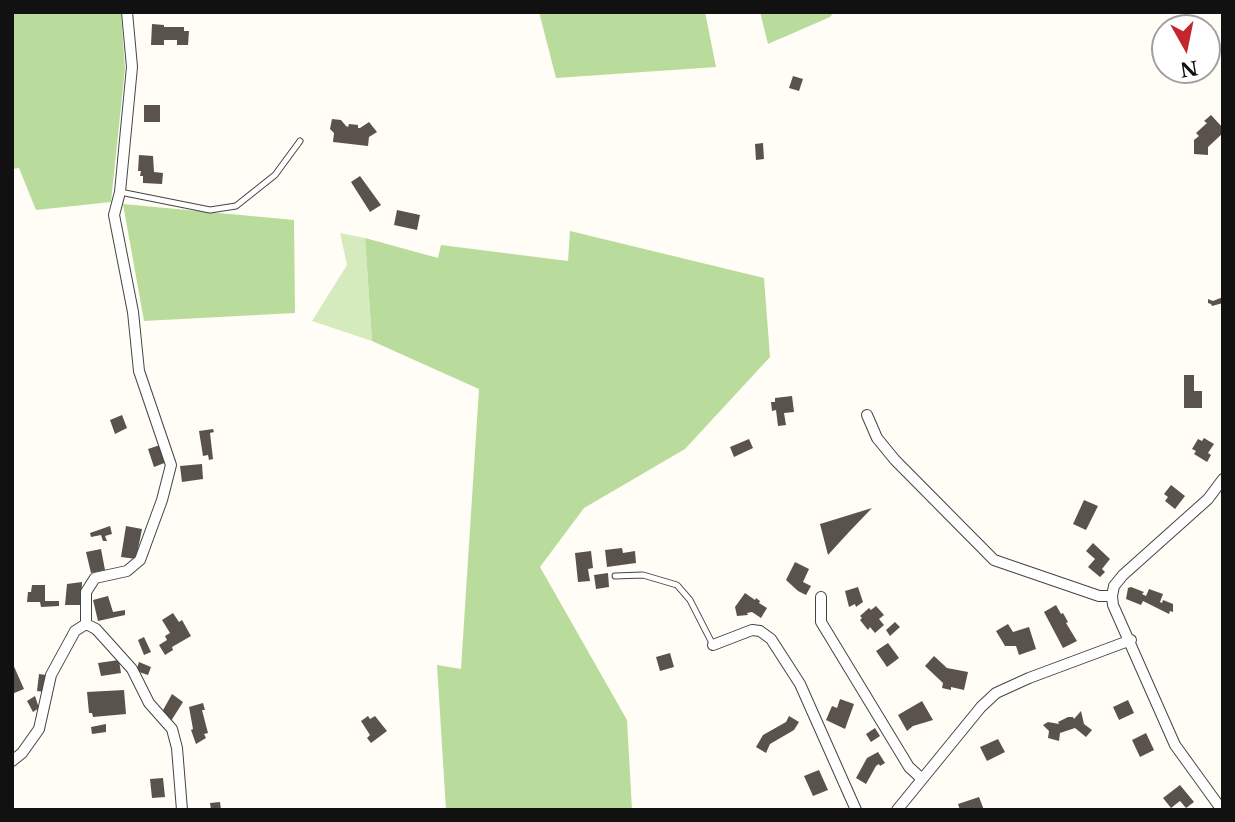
<!DOCTYPE html>
<style>
body{margin:0}
#map{position:relative;width:1235px;height:822px;overflow:hidden;background:#fffdf5;font-family:"Libre Baskerville",serif}
canvas{display:block}
.frame{position:absolute;inset:0;border:14px solid #111;pointer-events:none}
.north{position:absolute;left:1151px;top:14px;width:70px;height:70px;box-sizing:border-box;background:#fff;border:2px solid #a0a0a0;border-radius:50%;rotate:171deg;font-size:19px;font-weight:700;line-height:28px;text-align:center;color:#111}
.north::after{content:'';display:block;margin:auto;width:24px;height:32px;background:#c4262e;clip-path:polygon(50% 0,100% 100%,50% 72%,0 100%)}
</style>
<div id="map">
<canvas width="1235" height="822"></canvas>
<div class="frame"></div>
<div class="north">N</div>
</div>
<script>
const c = document.querySelector('canvas').getContext('2d');
c.lineJoin = 'round';
function fillPath(path, color) { c.fillStyle = color; c.fill(path, 'evenodd'); }
const poly = rows => new Path2D(rows.map(r => 'M' + r).join(''));
function trace(path, color, width, dash) { c.strokeStyle = color; c.lineWidth = width; c.lineCap = dash ? 'butt' : 'round'; c.setLineDash(dash || []); c.stroke(path); }
const green = poly([
 [340,233,365,238,372,341,312,321,347,265]
]);
const forest = poly([
 [12,12,121,12,125,68,111,202,36,210,19,168,12,169],
 [539,12,705,12,716,67,556,78],
 [760,12,834,12,830,17,768,44],
 [123,204,294,220,295,313,144,321],
 [570,231,764,278,770,357,685,449,584,508,540,567,627,720,632,810,446,810,437,665,461,669,479,389,372,341,365,238,438,258,441,245,568,261]
]);
const building = poly([
 [152,24,164,25,164,27,184,27,184,31,189,31,188,45,177,45,177,40,164,40,164,45,151,45],
 [793,76,803,79,799,91,789,88],
 [144,105,160,105,160,122,144,122],
 [1211,115,1223,128,1223,133,1208,147,1208,155,1194,154,1194,140,1199,136,1196,133,1207,123,1204,121],
 [332,119,341,120,346,126,348,127,349,124,358,125,358,128,360,128,369,122,377,132,369,137,368,146,333,142,334,133,330,129],
 [763,143,764,159,756,160,755,144],
 [139,155,153,156,154,172,163,173,162,184,143,183,143,176,140,176,141,171,138,171],
 [360,176,381,205,370,212,351,182],
 [397,210,420,215,417,230,394,225],
 [1223,297,1223,303,1212,306,1211,304,1208,303,1208,299,1213,301],
 [1184,375,1194,375,1194,391,1202,391,1202,408,1184,408],
 [792,396,794,412,784,413,786,425,778,426,776,410,772,411,771,402,775,402,775,398],
 [122,415,127,428,115,434,110,420],
 [213,429,214,432,210,433,213,459,209,460,208,455,203,456,199,431],
 [1204,438,1214,444,1208,453,1211,455,1207,462,1194,454,1196,451,1192,449,1198,439,1202,441],
 [749,439,753,448,734,457,730,447],
 [160,445,167,462,154,467,148,449],
 [202,464,203,479,182,482,180,466],
 [1171,485,1185,496,1175,509,1165,501,1168,497,1164,494],
 [1084,500,1098,506,1086,530,1073,524],
 [872,508,849,532,828,555,820,524],
 [110,526,112,534,105,536,107,541,103,541,101,535,91,537,90,533],
 [126,526,142,529,136,559,121,557],
 [1093,543,1110,559,1102,569,1105,572,1100,577,1088,567,1095,559,1086,551],
 [622,548,623,553,635,551,636,563,607,567,605,550],
 [101,549,105,570,91,573,86,552],
 [591,551,593,568,588,569,590,581,578,582,575,553],
 [795,562,809,569,803,582,811,586,806,595,798,591,786,580],
 [608,573,609,587,596,589,594,575],
 [82,582,81,605,65,605,67,584],
 [32,585,45,585,45,601,59,601,59,606,41,607,40,602,27,602,28,592,31,592],
 [858,587,863,602,856,607,855,604,849,607,845,591],
 [1131,587,1144,592,1142,594,1146,596,1149,589,1163,594,1160,602,1162,603,1163,600,1173,604,1173,612,1170,611,1169,614,1143,601,1141,605,1126,599,1128,588],
 [745,593,755,600,756,598,760,601,759,603,767,608,761,618,752,612,747,613,748,615,737,616,735,607],
 [108,596,113,612,125,610,125,615,98,621,93,600],
 [1056,605,1061,614,1063,613,1068,622,1066,623,1077,641,1063,648,1044,612],
 [876,606,884,615,879,619,884,625,875,633,870,627,868,630,860,620,862,618,860,616,869,608,871,610],
 [173,613,179,622,182,620,191,636,172,647,173,650,165,655,159,645,167,640,165,636,170,633,162,620],
 [895,622,900,627,890,636,886,630],
 [1008,624,1013,632,1029,627,1036,649,1019,655,1016,646,1005,646,996,631],
 [144,637,151,652,144,655,138,640],
 [888,643,899,658,887,667,876,651],
 [670,653,674,667,660,671,656,657],
 [934,656,947,668,968,672,964,690,951,687,951,690,942,688,943,683,925,666],
 [119,660,121,673,101,676,98,663],
 [12,662,24,689,12,694],
 [139,662,151,667,148,675,136,671],
 [39,674,46,675,44,692,37,691],
 [124,690,126,714,93,717,92,713,89,713,87,692],
 [172,694,183,702,171,721,162,712],
 [35,696,39,708,33,712,27,701],
 [840,699,854,704,845,729,826,720,832,706,837,708],
 [1128,700,1134,713,1119,720,1113,707],
 [922,701,933,720,913,726,907,731,898,715],
 [203,703,205,710,202,710,208,733,204,734,206,738,196,744,191,730,193,729,189,707],
 [1081,711,1084,724,1092,730,1086,737,1075,728,1060,733,1059,741,1048,738,1049,731,1043,725,1048,722,1059,724,1058,722,1068,717,1073,717,1074,719],
 [368,716,370,719,375,716,387,731,371,743,367,738,370,735,361,721],
 [789,716,799,722,794,730,770,744,766,753,756,747,763,735,786,722],
 [106,724,106,732,92,734,91,727],
 [875,728,880,736,871,742,866,734],
 [1146,733,1154,750,1140,757,1132,740],
 [998,739,1005,752,987,761,980,747],
 [878,752,885,763,880,766,879,764,876,766,866,784,856,778,867,758],
 [819,770,828,790,813,796,804,776],
 [163,778,165,797,152,798,150,779],
 [1180,785,1194,802,1186,808,1180,801,1171,808,1163,798],
 [979,797,984,810,960,810,958,804],
 [220,802,221,810,211,810,210,803]
]);
const service = poly([
 [120,192,210,210,236,206,275,175,300,141],
 [615,576,643,575,677,585,690,600,713,645]
]);
const minor = poly([
 [867,415,877,438,895,460,994,560,1099,596,1112,596],
 [821,597,821,622,909,767,922,779],
 [86,624,86,592,95,578,127,571,140,560,162,500,171,465,139,371,133,312,114,215,120,192,132,67,127,12],
 [713,645,752,630,760,631,771,639,800,684,856,810],
 [12,761,22,753,39,729,51,675,75,631,86,624,96,629,132,669,149,703,172,729,177,748,182,810],
 [897,810,981,707,996,693,1029,678,1131,640],
 [1222,810,1175,745,1113,605,1112,596,1114,586,1123,575,1208,499,1223,479]
]);
fillPath(green, '#d5ebbd');
fillPath(forest, '#b9dc9c');
fillPath(building, '#5a524d');
trace(service, '#444', 7);
trace(minor, '#444', 12);
trace(service, '#fff', 5);
trace(minor, '#fff', 10);
</script>
